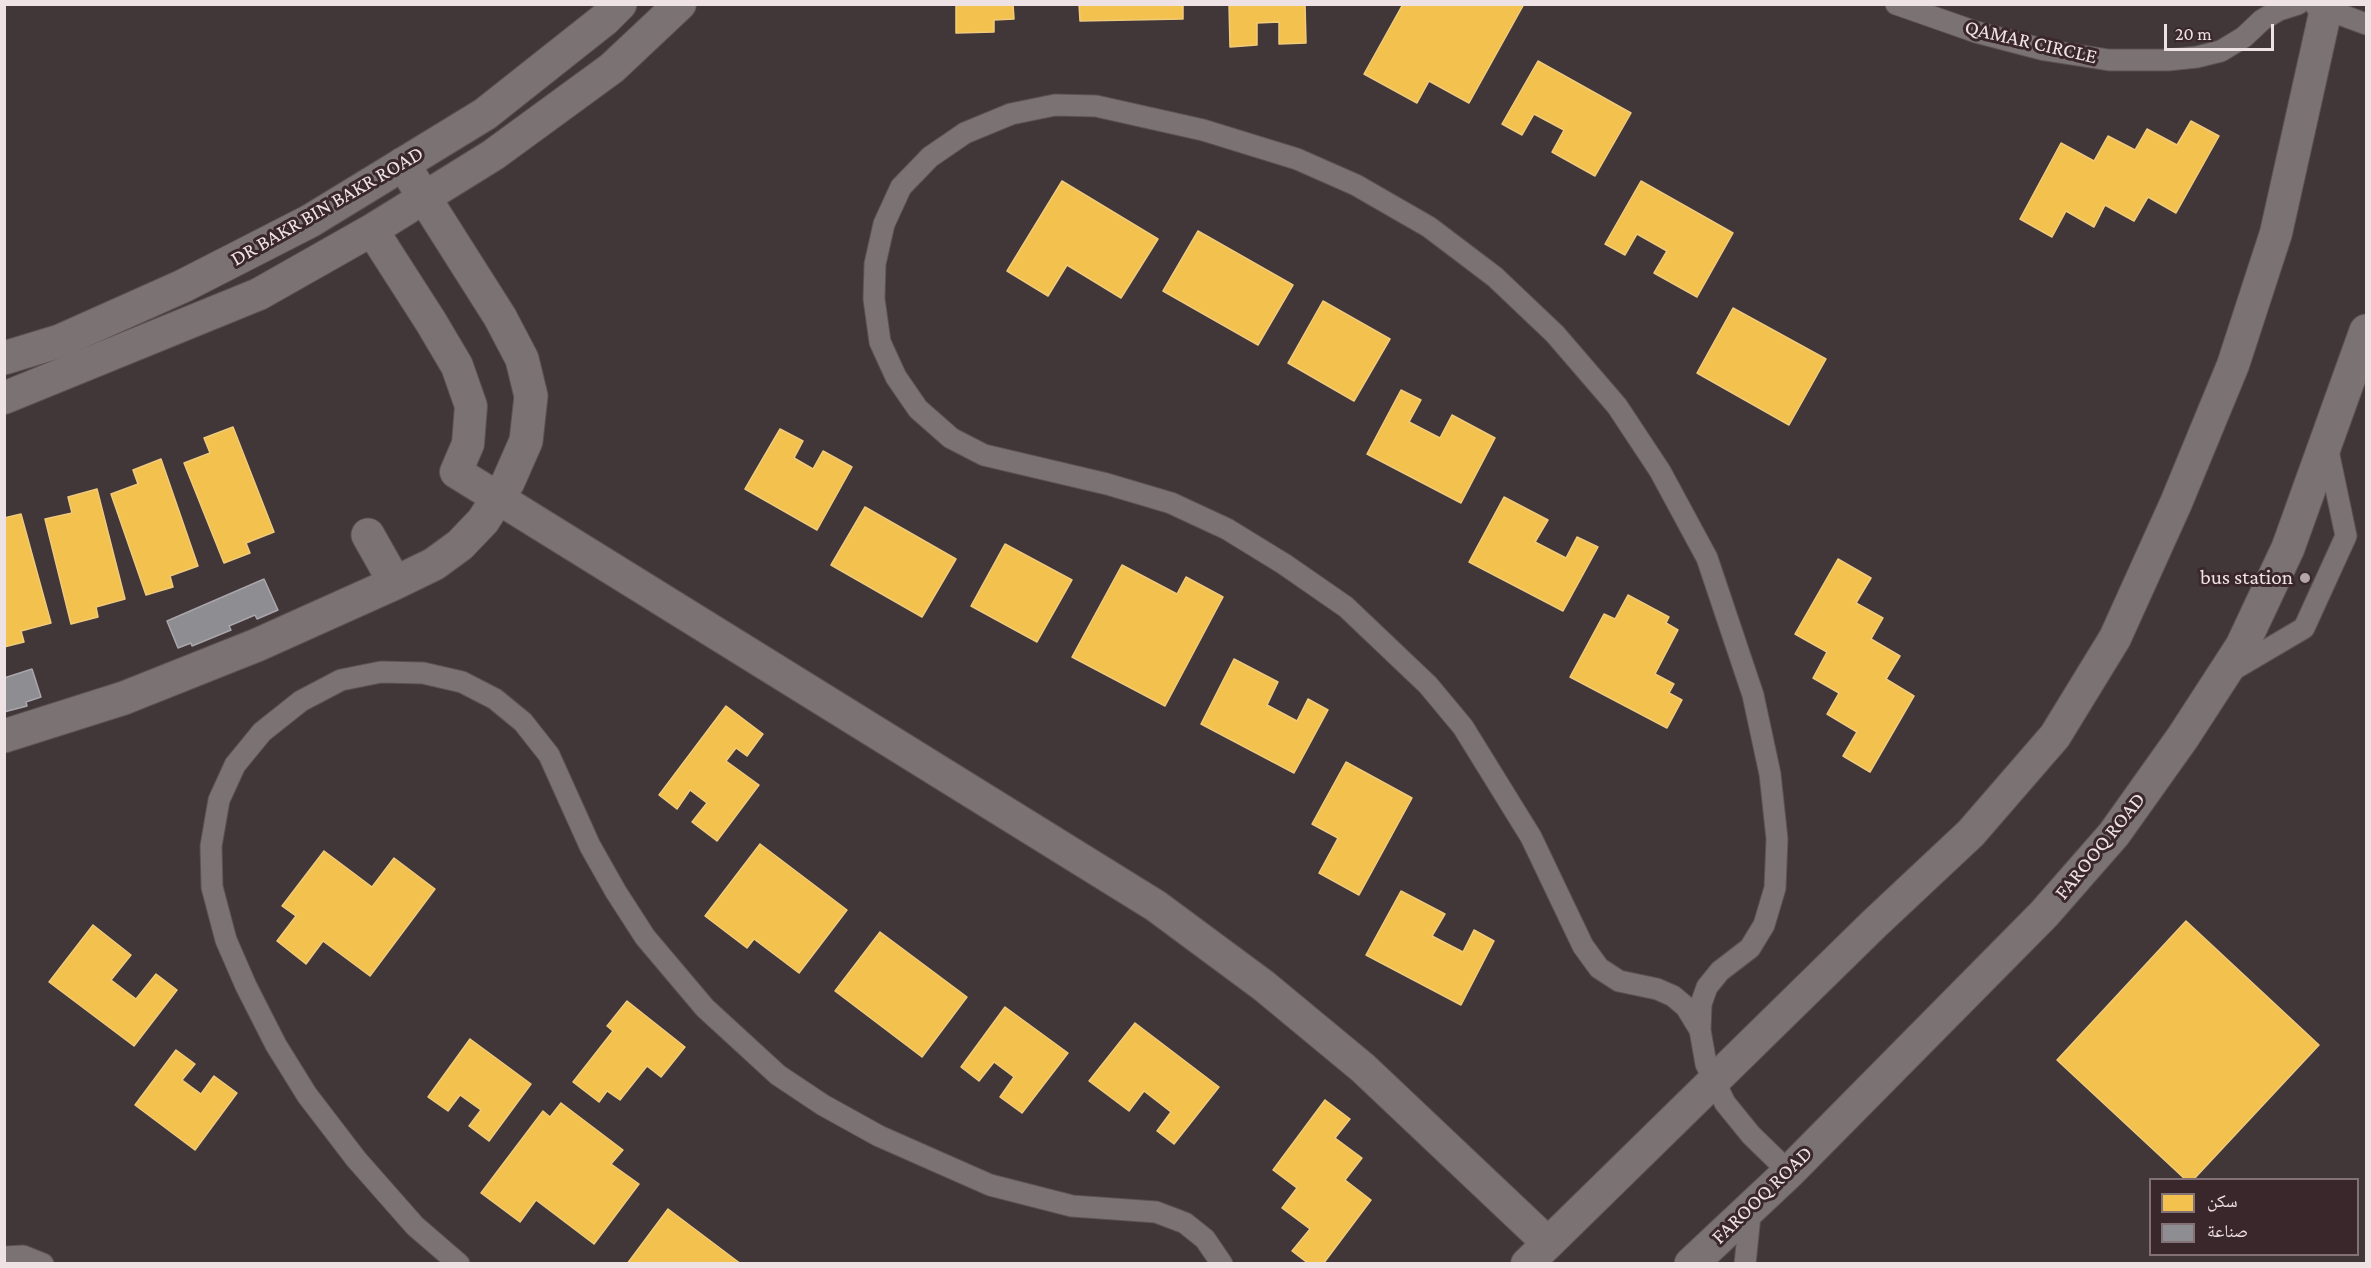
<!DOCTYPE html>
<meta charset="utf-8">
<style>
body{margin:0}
#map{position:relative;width:2371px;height:1268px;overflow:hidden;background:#413638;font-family:"Crimson Pro","Noto Naskh Arabic",serif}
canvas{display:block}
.frame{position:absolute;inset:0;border:6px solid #efe2e5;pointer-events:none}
.legend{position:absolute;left:2149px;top:1178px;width:210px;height:78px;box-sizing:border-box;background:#3a272c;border:2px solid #827276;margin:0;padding:8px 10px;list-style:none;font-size:18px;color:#efe2e5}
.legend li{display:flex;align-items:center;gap:12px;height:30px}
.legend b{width:30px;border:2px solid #827276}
.scale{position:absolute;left:2164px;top:24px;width:110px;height:27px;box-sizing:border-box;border:3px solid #efe2e5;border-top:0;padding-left:8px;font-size:18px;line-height:21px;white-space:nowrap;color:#efe2e5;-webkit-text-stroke:4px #3a272c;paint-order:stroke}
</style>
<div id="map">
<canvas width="2371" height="1268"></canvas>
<div class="frame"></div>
<ul class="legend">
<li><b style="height:16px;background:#f2c14e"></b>سكن</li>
<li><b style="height:16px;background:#8d8d92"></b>صناعة</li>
</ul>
<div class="scale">20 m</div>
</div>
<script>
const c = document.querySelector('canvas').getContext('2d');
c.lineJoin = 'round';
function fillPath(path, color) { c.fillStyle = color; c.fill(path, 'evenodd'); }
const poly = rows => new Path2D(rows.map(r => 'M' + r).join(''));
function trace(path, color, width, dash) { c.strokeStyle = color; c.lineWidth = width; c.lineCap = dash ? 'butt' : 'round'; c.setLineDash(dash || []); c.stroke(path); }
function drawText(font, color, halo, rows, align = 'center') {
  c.font = font + ' "Crimson Pro",serif'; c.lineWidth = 6; c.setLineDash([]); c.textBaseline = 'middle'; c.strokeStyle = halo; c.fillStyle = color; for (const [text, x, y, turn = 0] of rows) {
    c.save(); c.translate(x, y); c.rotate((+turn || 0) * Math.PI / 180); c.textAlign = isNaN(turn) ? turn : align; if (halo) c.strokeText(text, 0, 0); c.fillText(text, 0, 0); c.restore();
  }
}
const homes = poly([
 [956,4,1013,4,1014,19,994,20,994,32,956,33,956,4],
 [1079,4,1183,4,1183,19,1080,21,1079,4],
 [1229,4,1305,4,1306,43,1279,44,1279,22,1257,23,1257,45,1230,47,1229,4],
 [1403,4,1469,5,1524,4,1469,103,1429,81,1417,103,1364,74,1403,4],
 [1538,61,1631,113,1595,176,1552,152,1564,130,1534,114,1522,135,1502,124,1538,61],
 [2191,121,2219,136,2176,213,2148,197,2134,221,2105,205,2094,227,2066,211,2052,237,2020,219,2061,143,2094,161,2108,136,2135,150,2147,129,2177,145,2191,121],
 [1062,181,1158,239,1121,298,1067,265,1048,296,1007,271,1062,181],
 [1641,181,1733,233,1697,297,1654,273,1667,251,1637,234,1625,255,1605,244,1641,181],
 [1198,231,1293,285,1258,345,1163,291,1198,231],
 [1323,301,1390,339,1354,401,1288,363,1323,301],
 [1733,308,1826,359,1789,425,1697,373,1733,308],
 [1401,390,1421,400,1409,422,1440,438,1452,415,1495,438,1461,503,1367,454,1401,390],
 [233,427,274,532,246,543,250,553,224,563,184,463,210,453,204,438,233,427],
 [780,429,803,441,794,458,813,469,823,451,852,467,817,530,745,489,780,429],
 [161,459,198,566,170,576,173,587,146,595,111,494,138,484,133,470,161,459],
 [97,489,125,599,96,607,98,617,71,624,45,519,72,513,68,497,97,489],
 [1504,497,1548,520,1535,542,1566,558,1577,537,1598,547,1563,611,1469,562,1504,497],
 [865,507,956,559,922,617,831,565,865,507],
 [21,514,51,623,21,631,24,642,4,647,4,518,21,514],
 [1005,544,1072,580,1037,642,971,606,1005,544],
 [1838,559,1871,578,1856,603,1883,618,1871,639,1900,656,1886,679,1914,696,1870,772,1843,756,1857,732,1827,714,1839,693,1813,678,1827,652,1795,634,1838,559],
 [1122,565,1177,594,1186,577,1223,597,1165,706,1072,657,1122,565],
 [1628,595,1669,617,1666,623,1678,630,1655,674,1674,684,1669,693,1682,700,1667,728,1570,677,1604,614,1615,619,1628,595],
 [1234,659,1278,682,1267,705,1297,721,1308,699,1328,710,1294,773,1201,724,1234,659],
 [726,706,763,734,747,756,736,748,726,761,759,785,717,841,692,822,707,803,690,790,677,809,659,795,726,706],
 [1346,762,1412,798,1359,895,1319,873,1338,838,1312,824,1346,762],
 [760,844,847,910,799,973,754,939,747,948,705,916,760,844],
 [324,851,372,887,394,858,435,889,370,976,323,941,306,964,277,941,296,916,282,906,324,851],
 [1401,891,1445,914,1432,936,1463,952,1474,930,1494,941,1461,1005,1366,955,1401,891],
 [2186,921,2319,1045,2193,1180,2186,1180,2057,1060,2186,921],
 [93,925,131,955,111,980,136,999,156,974,177,990,134,1046,49,982,93,925],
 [880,932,967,997,922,1057,835,991,880,932],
 [627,1001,685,1047,661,1077,647,1066,620,1100,607,1091,599,1102,573,1082,613,1031,607,1026,627,1001],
 [1005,1007,1068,1053,1022,1113,1000,1097,1014,1077,994,1062,979,1081,961,1067,1005,1007],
 [1135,1023,1219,1087,1174,1144,1157,1131,1171,1112,1144,1091,1129,1111,1089,1081,1135,1023],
 [470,1039,531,1084,489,1141,469,1126,481,1110,460,1095,448,1111,428,1097,470,1039],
 [176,1050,195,1064,182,1080,201,1094,214,1076,237,1093,195,1150,135,1105,176,1050],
 [1325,1100,1350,1119,1335,1138,1362,1158,1345,1180,1371,1200,1323,1264,1309,1264,1292,1251,1310,1229,1282,1208,1297,1188,1273,1170,1325,1100],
 [561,1103,623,1150,611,1164,639,1184,594,1244,536,1200,520,1222,481,1193,543,1111,550,1117,561,1103],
 [668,1209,741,1264,627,1264,668,1209]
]);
const industry = poly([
 [264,579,278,610,257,619,255,615,229,626,231,630,192,646,191,643,178,648,167,621,264,579],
 [32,669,41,697,26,702,27,706,4,712,4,678,32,669]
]);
const service = poly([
 [1896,4,1976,32,2045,50,2109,60,2168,60,2197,57,2221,51,2244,37,2262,20,2279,10,2298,4],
 [2315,5,2366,24],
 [2231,671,2304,628,2346,536,2327,446],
 [1700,1030,1701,1004,1707,987,1720,971,1750,948,1764,925,1775,888,1777,839,1770,774,1753,695,1707,558,1660,471,1617,406,1555,334,1495,277,1429,227,1356,185,1297,159,1203,130,1096,106,1055,105,1011,114,965,133,930,157,901,187,884,224,875,264,874,299,880,342,896,377,918,409,951,438,984,455,1107,484,1171,503,1227,529,1284,564,1346,607,1428,685,1463,727,1531,837,1583,946,1599,968,1619,981,1657,989,1673,996,1686,1007,1700,1030,1706,1064,1725,1103,1751,1135,1789,1172],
 [4,1257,23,1256,43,1264],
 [459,1264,415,1226,356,1159,307,1095,276,1045,246,986,226,940,212,887,211,846,219,800,235,765,262,732,301,701,341,680,381,672,423,673,462,682,495,699,523,722,549,755,590,846,616,892,645,937,705,1008,778,1075,823,1105,879,1136,990,1185,1072,1206,1156,1212,1185,1223,1205,1239,1222,1264],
 [1745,1264,1751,1206]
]);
const pedestrian = poly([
 [372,230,431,322,457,366,471,406,468,444,456,472,1156,906,1264,986,1363,1068,1548,1243],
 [4,398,259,294,372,230,493,155,612,68,680,4],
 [1527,1264,1874,924,1971,833,2055,736,2115,638,2176,503,2233,365,2276,233,2326,9]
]);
const minor = poly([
 [395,583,434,564,460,545,483,521,508,482,526,441,531,396,522,359,500,317,403,164],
 [4,736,124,698,257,645,395,583,368,535]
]);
const tertiary = poly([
 [4,358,60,341,183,286,310,221,485,114,605,19,620,4],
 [1691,1264,1789,1172,2044,914,2114,834,2183,737,2242,646,2288,548,2366,331]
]);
const markers = [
 [2305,578,6,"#b2a6a8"]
];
const streetNames = [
 ["QAMAR CIRCLE",2031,42,13],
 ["DR BAKR BIN BAKR ROAD",327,206,-30],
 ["FAROOQ ROAD",2100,846,-51],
 ["FAROOQ ROAD",1762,1195,-44]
];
const poiNames = [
 ["bus station",2293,578]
];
fillPath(homes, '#f2c14e');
trace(homes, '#f1cb7b', 1.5);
fillPath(industry, '#8d8d92');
trace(industry, '#aaa6ab', 1.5);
trace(service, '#5c5254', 23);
trace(pedestrian, '#5c5254', 34);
trace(minor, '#5c5254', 35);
trace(tertiary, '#5c5254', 35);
trace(service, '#7b7274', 21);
trace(pedestrian, '#7b7274', 32);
trace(minor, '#7b7274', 33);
trace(tertiary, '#7b7274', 33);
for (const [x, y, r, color] of markers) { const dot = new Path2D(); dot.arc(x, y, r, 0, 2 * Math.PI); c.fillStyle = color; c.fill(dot); trace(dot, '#3a272c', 2); }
drawText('21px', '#efe2e5', '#3a272c', streetNames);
drawText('21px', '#efe2e5', '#3a272c', poiNames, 'right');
</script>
